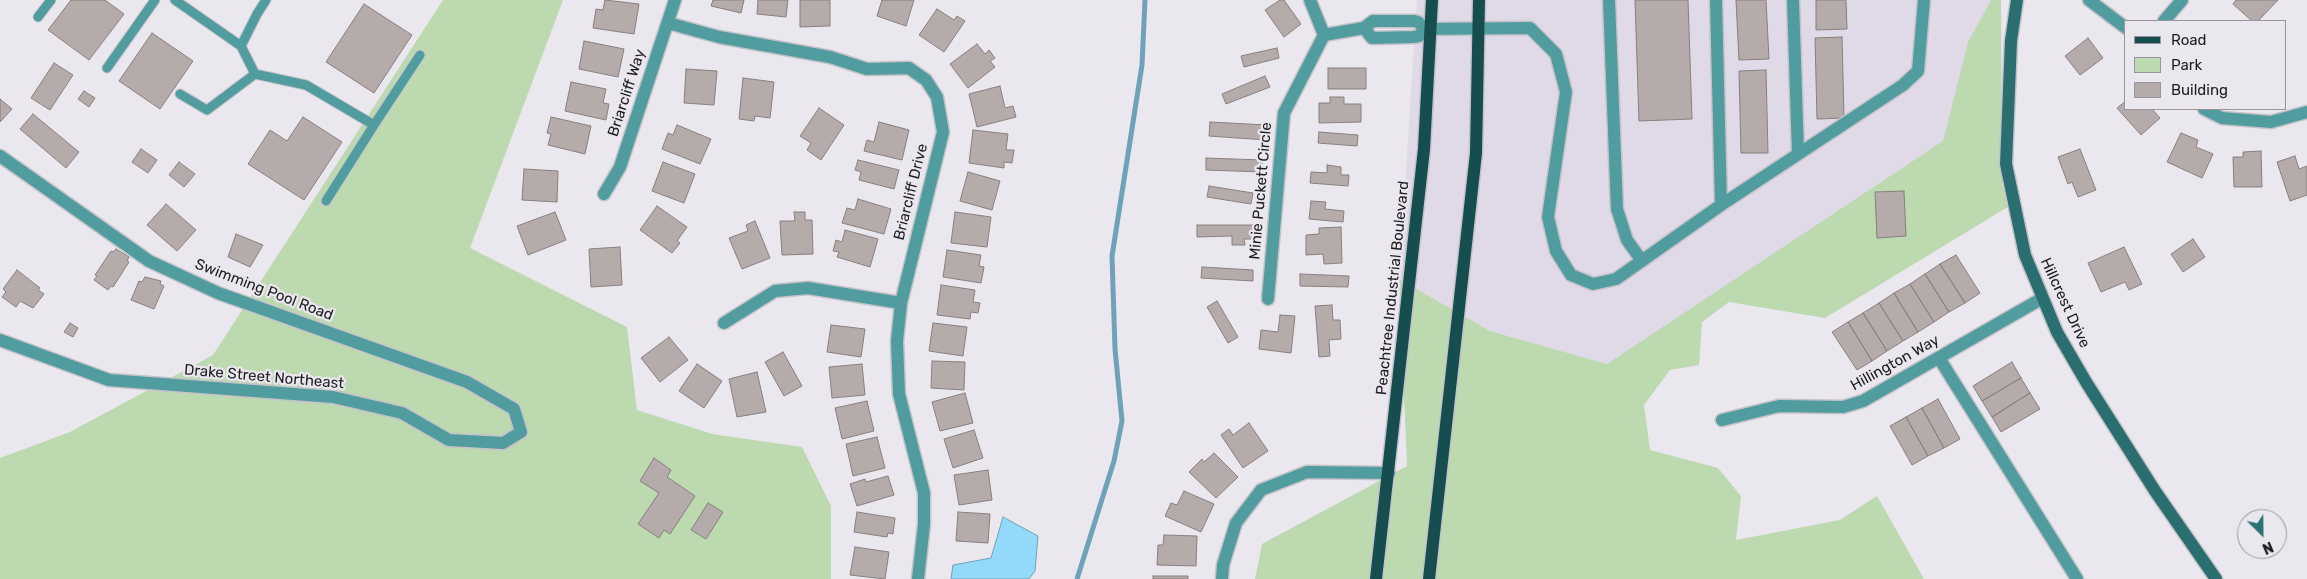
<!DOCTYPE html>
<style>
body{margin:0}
#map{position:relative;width:2307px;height:579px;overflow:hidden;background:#eae7ef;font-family:Rubik,sans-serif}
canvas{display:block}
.legend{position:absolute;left:2124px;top:20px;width:162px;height:90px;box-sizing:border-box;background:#eae7ef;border:1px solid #98969c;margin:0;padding:6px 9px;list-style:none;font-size:15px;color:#1e1d1f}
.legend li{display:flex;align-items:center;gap:10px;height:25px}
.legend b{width:25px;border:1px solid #98969c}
.north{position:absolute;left:2237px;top:509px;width:50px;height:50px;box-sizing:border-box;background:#eae7ef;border:1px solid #98969c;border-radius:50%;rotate:157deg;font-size:14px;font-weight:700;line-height:20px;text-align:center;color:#1e1d1f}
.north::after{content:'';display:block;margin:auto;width:18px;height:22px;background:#297374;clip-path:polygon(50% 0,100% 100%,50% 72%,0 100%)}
</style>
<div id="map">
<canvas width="2307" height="579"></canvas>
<ul class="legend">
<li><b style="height:6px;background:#164d4f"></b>Road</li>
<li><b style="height:14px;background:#bcd9af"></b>Park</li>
<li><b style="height:14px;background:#b5abaa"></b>Building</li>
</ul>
<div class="north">N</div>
</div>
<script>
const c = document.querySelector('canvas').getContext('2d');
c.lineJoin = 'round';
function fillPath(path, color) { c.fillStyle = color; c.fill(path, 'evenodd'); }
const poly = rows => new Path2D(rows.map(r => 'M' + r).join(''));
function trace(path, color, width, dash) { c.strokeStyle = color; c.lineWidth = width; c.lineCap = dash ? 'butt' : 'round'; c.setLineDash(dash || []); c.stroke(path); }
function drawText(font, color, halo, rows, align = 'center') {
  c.font = font + ' Rubik,sans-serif'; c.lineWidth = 4.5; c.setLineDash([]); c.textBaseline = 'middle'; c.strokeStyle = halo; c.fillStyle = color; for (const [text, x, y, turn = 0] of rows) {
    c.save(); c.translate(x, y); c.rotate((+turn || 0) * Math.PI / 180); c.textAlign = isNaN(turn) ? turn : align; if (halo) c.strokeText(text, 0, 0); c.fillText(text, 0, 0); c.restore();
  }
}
const built = poly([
 [1417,0,1991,0,1968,42,1944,141,1607,364,1490,331,1399,279]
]);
const green = poly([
 [443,0,563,0,470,248,627,327,637,410,712,434,802,447,831,506,831,579,0,579,0,458,70,432,213,355],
 [1991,0,2001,0,2002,184,2011,205,1825,318,1729,302,1702,322,1699,365,1670,370,1644,405,1650,450,1718,468,1741,496,1736,540,1840,520,1877,496,1924,579,1255,579,1262,544,1407,466,1399,279,1490,331,1607,364,1943,141,1968,42]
]);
const water = poly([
 [1003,517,1038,536,1035,571,1029,579,951,579,953,565,991,558,1003,517]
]);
const stream = poly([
 [1077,579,1114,461,1122,421,1115,349,1112,256,1142,65,1145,0]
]);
const building = poly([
 [71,0,105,0,124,14,89,60,48,30,71,0],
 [605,0,639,4,634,34,593,28,596,9,603,10,605,0],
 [713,0,744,0,741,13,711,6,713,0],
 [758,0,788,0,786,17,757,14,758,0],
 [800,0,830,0,830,26,800,27,800,0],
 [882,0,914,0,906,26,877,16,882,0],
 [1280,0,1284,0,1301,24,1284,37,1265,10,1280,0],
 [1635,0,1688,0,1692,119,1639,121,1635,0],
 [1736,0,1766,0,1769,59,1739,60,1736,0],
 [1816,0,1846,0,1847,29,1816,30,1816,0],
 [2236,0,2278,0,2258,21,2252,21,2233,4,2236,0],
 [364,4,412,35,374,93,326,62,364,4],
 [937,9,954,20,957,16,965,21,944,52,919,35,937,9],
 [152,33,193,61,160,109,119,81,152,33],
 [1842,37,1844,118,1817,119,1815,38,1842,37],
 [2088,38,2103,58,2080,75,2065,56,2088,38],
 [584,41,624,49,618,77,579,69,584,41],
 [977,44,985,54,989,50,995,58,990,61,995,67,968,88,950,64,977,44],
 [1277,48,1279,58,1244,67,1241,56,1277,48],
 [54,63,73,75,50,110,31,98,54,63],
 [1328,68,1366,68,1366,89,1328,89,1328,68],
 [686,69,717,71,714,105,684,103,686,69],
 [1766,70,1768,153,1741,153,1739,71,1766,70],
 [1265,76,1270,87,1226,104,1222,94,1265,76],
 [743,78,774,82,770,118,755,116,754,121,739,119,743,78],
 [571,82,606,89,603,103,609,104,606,120,565,111,571,82],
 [1000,86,1005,108,1013,106,1016,117,977,127,969,94,1000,86],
 [84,91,95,98,89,107,78,99,84,91],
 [1330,97,1344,97,1344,104,1361,104,1361,122,1319,123,1319,103,1330,103,1330,97],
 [0,99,12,109,0,122,0,99],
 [2126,101,2126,109,2152,109,2160,118,2141,135,2117,108,2126,101],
 [819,108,844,125,821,160,807,150,811,143,800,136,819,108],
 [33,114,79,152,66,168,20,129,33,114],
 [303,117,342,142,304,200,248,164,270,130,287,141,303,117],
 [551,117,591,126,585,154,548,145,551,134,547,133,551,117],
 [879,122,909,130,902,160,864,151,867,140,874,142,879,122],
 [1210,122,1267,125,1266,140,1209,136,1210,122],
 [677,125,711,139,700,164,662,149,668,133,673,135,677,125],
 [973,130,1008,134,1006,150,1014,150,1012,163,1004,162,1004,168,969,163,973,130],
 [1319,132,1358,135,1357,146,1318,143,1319,132],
 [2181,133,2198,140,2196,147,2213,154,2202,178,2167,162,2181,133],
 [141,149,157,160,148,173,132,162,141,149],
 [2080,149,2096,190,2078,197,2072,182,2068,184,2058,157,2080,149],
 [2261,151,2262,187,2234,187,2233,157,2243,157,2243,152,2261,151],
 [2295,156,2299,169,2307,166,2307,195,2290,201,2277,162,2295,156],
 [1206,158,1262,160,1262,172,1206,170,1206,158],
 [858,160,899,170,894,189,859,180,861,172,855,170,858,160],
 [179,162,195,174,184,187,169,175,179,162],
 [663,162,695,174,684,203,652,191,663,162],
 [1327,165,1341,167,1341,175,1349,175,1348,186,1310,183,1311,172,1327,173,1327,165],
 [524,169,558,171,557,202,522,200,524,169],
 [968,172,1000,181,992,210,960,201,968,172],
 [1209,186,1253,193,1251,204,1207,197,1209,186],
 [1904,191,1906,236,1877,238,1875,192,1904,191],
 [858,199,891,209,884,234,842,223,847,208,855,210,858,199],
 [1311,201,1326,202,1325,209,1344,211,1343,222,1309,219,1311,201],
 [166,204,196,230,177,251,147,225,166,204],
 [657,206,687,227,677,241,680,243,672,253,640,230,657,206],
 [555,212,566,240,528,255,517,226,555,212],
 [794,212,805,212,805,220,812,220,813,254,782,255,780,221,795,221,794,212],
 [955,212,991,217,987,247,951,243,955,212],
 [755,221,770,258,742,269,729,238,748,231,746,225,755,221],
 [1197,225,1256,225,1256,239,1244,239,1245,245,1232,245,1232,236,1197,237,1197,225],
 [1341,227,1342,263,1324,264,1323,254,1306,255,1306,235,1319,234,1319,228,1341,227],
 [845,230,878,239,870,267,837,257,839,252,833,251,836,240,842,242,845,230],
 [236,234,263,245,250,267,228,257,236,234],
 [2193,239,2205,257,2183,272,2171,254,2193,239],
 [620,247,622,285,591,287,589,249,620,247],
 [2124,247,2142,284,2129,290,2125,282,2101,292,2088,263,2124,247],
 [116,249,129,257,127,261,129,262,113,287,111,286,108,290,94,280,97,276,95,275,111,251,113,252,116,249],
 [947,250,981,255,979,266,984,267,981,283,943,277,947,250],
 [1956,255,1980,293,1965,303,1940,264,1956,255],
 [1940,264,1965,303,1949,312,1925,274,1940,264],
 [1202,267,1253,270,1253,281,1201,278,1202,267],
 [17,270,40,288,38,290,44,294,33,308,20,301,16,307,2,297,6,292,3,289,17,270],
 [1300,274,1349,276,1348,287,1300,286,1300,274],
 [1925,274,1949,312,1934,322,1910,284,1925,274],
 [145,277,161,281,160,284,164,286,154,309,131,300,139,281,142,282,145,277],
 [1910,284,1934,322,1918,332,1894,293,1910,284],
 [941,285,975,290,973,302,980,303,978,313,971,312,970,319,937,315,941,285],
 [1894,293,1918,332,1903,341,1879,303,1894,293],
 [1217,301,1238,337,1228,343,1207,307,1217,301],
 [1879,303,1903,341,1887,351,1863,313,1879,303],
 [1332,305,1333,320,1340,320,1341,339,1329,340,1330,356,1319,357,1315,306,1332,305],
 [1863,313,1887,351,1872,361,1848,322,1863,313],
 [1280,315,1295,316,1291,353,1259,349,1261,330,1278,332,1280,315],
 [1848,322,1872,361,1857,370,1832,332,1848,322],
 [70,323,78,328,73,337,64,332,70,323],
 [933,323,967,327,963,356,929,351,933,323],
 [831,325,865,329,861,357,827,352,831,325],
 [669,337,688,360,660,382,641,358,669,337],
 [783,352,802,386,784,396,765,362,783,352],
 [932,361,965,362,964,390,931,388,932,361],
 [2012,362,2021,378,1982,401,1973,386,2012,362],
 [697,364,722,381,704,408,679,391,697,364],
 [862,364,865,395,832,398,829,367,862,364],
 [757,372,766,412,737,417,729,379,757,372],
 [2021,378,2030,393,1992,417,1982,401,2021,378],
 [965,393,973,423,940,431,932,402,965,393],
 [2030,393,2040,409,2001,432,1992,417,2030,393],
 [1938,399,1960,439,1944,448,1922,408,1938,399],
 [867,401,874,431,842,439,835,408,867,401],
 [1922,408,1944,448,1928,456,1906,417,1922,408],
 [1906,417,1928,456,1912,465,1890,426,1906,417],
 [1249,423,1268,451,1243,468,1221,435,1229,429,1233,435,1249,423],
 [974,430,983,458,953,468,944,439,974,430],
 [877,437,885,468,853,476,846,444,877,437],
 [1214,453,1238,477,1216,498,1189,472,1202,459,1204,462,1214,453],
 [654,458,671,470,667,477,695,496,670,534,664,530,659,538,638,524,659,493,640,481,654,458],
 [988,470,992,500,959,505,954,475,988,470],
 [888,476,894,495,857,506,850,484,865,479,866,482,888,476],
 [1184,491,1214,504,1201,532,1165,516,1171,503,1177,505,1184,491],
 [708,503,723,512,706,539,691,530,708,503],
 [857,512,895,518,893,534,888,533,887,537,854,532,857,512],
 [958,512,990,514,988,543,956,541,958,512],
 [1164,535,1197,536,1196,566,1157,565,1158,545,1163,545,1164,535],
 [855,547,889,552,885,579,850,575,855,547],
 [1153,576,1188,576,1188,579,1153,579,1153,576]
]);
const lane = poly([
 [175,0,241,46,255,74],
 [38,17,51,0],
 [241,46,257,14,266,0],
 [107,68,155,0],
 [180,94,207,110,255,74,306,85,374,125,326,201],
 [374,125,420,55]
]);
const street = poly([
 [1310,0,1324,35],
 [1609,0,1617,209,1627,240,1642,261],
 [1716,0,1721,205],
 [1793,0,1798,154],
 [2089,0,2126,28],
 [2164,21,2182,0],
 [668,23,719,37,830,57,867,69,909,68,926,80,937,97,943,132,901,303,897,341,899,394,924,493,924,524,918,579],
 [1364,28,1372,38,1413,37,1419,36,1425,29],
 [1324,35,1364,28,1373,21,1414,21,1418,22,1425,29,1530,28,1556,54,1566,92,1548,217,1556,251,1571,275,1593,284,1616,279,1721,205,1903,85,1918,71,1924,0],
 [2204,109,2222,118,2271,122,2307,112],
 [0,156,149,261,218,293,467,382,514,409,521,432,503,443,449,440,402,413,333,397,109,380,0,340],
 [604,194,620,167,675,0],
 [1268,299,1284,113,1324,35],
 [724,323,775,291,808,288,901,303],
 [1939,358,2077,579],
 [1722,420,1779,406,1843,407,1863,401,2041,299],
 [1222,579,1223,565,1236,523,1261,490,1307,472,1389,473]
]);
const secondary = poly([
 [2017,0,2011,41,2006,164,2025,255,2057,332,2086,382,2155,491,2216,579]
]);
const primary = poly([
 [1376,579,1424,149,1432,0],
 [1429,579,1476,153,1479,0]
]);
const streetNames = [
 ["Briarcliff Way",627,93,-72],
 ["Minie Puckett Circle",1261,191,-85],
 ["Briarcliff Drive",911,192,-76],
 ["Peachtree Industrial Boulevard",1393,288,-84],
 ["Swimming Pool Road",264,290,21],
 ["Hillcrest Drive",2065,303,65],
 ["Hillington Way",1895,363,-29],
 ["Drake Street Northeast",264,377,5]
];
fillPath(built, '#dfd9e8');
fillPath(green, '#bcd9af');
fillPath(water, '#92d9fa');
trace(water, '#6fa1b8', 1);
trace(stream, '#6fa1b8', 5);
fillPath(building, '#b5abaa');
trace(building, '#887f7e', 1);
trace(lane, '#c5c3ca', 11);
trace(street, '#c5c3ca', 15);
trace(secondary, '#c5c3ca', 15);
trace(primary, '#c5c3ca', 15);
trace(lane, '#519c9e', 9);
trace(street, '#519c9e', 12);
trace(secondary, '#2a6e70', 12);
trace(primary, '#164d4f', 12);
drawText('15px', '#1e1d1f', '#eae7ef', streetNames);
</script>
